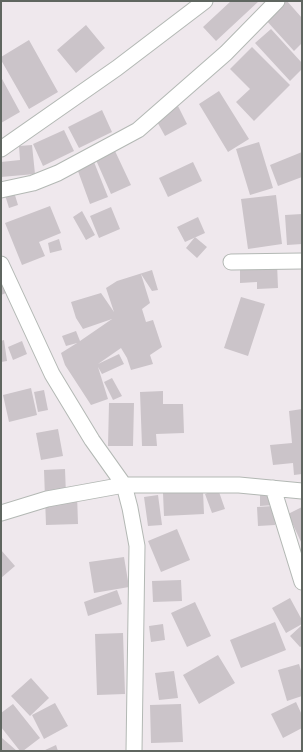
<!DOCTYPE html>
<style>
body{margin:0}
#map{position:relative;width:303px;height:752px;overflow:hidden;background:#efe8ed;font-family:Inter,sans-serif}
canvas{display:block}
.frame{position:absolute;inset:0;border:2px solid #5f6660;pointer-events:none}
</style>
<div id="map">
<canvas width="303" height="752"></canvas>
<div class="frame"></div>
</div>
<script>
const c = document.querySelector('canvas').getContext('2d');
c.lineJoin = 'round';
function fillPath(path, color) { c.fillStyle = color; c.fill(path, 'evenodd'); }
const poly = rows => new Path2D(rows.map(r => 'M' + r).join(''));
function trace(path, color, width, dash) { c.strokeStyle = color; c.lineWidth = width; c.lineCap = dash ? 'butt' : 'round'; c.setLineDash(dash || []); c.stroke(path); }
const building = poly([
 [231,1,259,1,216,41,203,27],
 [285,1,287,1,302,18,302,43,294,51,265,19],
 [86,25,105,48,76,73,57,50],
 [271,29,302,63,302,69,290,81,255,43],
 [29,40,58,92,29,109,1,60,1,57],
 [252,47,290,85,254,121,236,102,250,89,230,69],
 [1,77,20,112,1,123],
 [219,91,249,139,228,152,199,104],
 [178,106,187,124,165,136,155,118],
 [102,110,112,132,79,148,68,127],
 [64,130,74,151,43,166,33,144],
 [259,142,273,188,250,195,236,149],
 [32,145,35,174,1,177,1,162,20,160,19,146],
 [115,151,131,185,111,194,96,160],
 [302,152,302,177,278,186,270,165],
 [92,157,108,197,90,204,75,163],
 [193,162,202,181,168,197,159,178],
 [14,192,18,205,9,208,5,195],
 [276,195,282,244,248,249,241,199],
 [50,206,61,233,39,242,45,256,22,265,5,223],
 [111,207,120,229,99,238,90,216],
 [82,211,95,235,86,240,73,217],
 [302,214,302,244,287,245,285,215],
 [198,217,205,233,185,242,177,227],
 [195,237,207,247,197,258,186,248],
 [59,239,62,250,50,253,48,243],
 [277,263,278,288,257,289,257,282,240,283,240,264],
 [152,270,158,290,152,291,141,274,150,303,142,309,146,322,153,320,162,347,150,355,153,364,131,370,127,358,121,348,98,364,119,354,124,364,102,374,98,367,108,399,91,405,65,365,61,353,77,343,66,346,62,336,76,331,80,341,112,319,83,329,76,318,71,302,101,293,114,312,106,288,117,281],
 [1,281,6,293,1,295],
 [241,297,265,304,248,356,224,348],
 [4,340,7,361,1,362,1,341],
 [22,341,27,354,13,360,8,347],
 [112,378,122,396,113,400,104,382],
 [31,388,37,415,9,422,3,395],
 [44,390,48,410,38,412,34,392],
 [163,391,163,404,183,404,184,433,156,434,157,446,142,446,140,392],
 [109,403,134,403,133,446,108,446],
 [302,409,302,474,294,475,293,463,273,465,270,445,292,443,289,411],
 [58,429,63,456,41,460,36,433],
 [65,469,66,495,77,494,78,524,46,525,44,470],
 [218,489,225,509,212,513,205,494],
 [203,491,204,514,164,516,163,493],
 [274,494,274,505,260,506,260,495],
 [158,495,162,525,148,526,144,497],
 [274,506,275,525,258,526,257,507],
 [302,507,302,544,288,514],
 [177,529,190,560,161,572,148,541],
 [1,550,15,566,1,578],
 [124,557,129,587,94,593,89,562],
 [181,580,182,601,153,602,152,581],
 [117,590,122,604,88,616,84,602],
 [290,598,302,620,302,624,286,633,272,608],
 [195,602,211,636,187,647,171,613],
 [275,622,286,650,241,668,230,640],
 [163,624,165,640,151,642,149,626],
 [302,625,302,646,300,647,290,636],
 [123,633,125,694,97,695,95,634],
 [218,655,235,683,199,704,183,675],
 [299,664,302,674,302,696,287,701,278,670],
 [174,671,178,698,159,700,155,673],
 [31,678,49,698,30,716,11,696],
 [296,702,302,715,302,728,283,738,271,714],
 [55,703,68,726,44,739,32,715],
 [13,704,40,738,23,751,20,751,1,727,1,713],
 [181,704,183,742,151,743,150,705],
 [2,738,17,751,1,751],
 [56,745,58,751,43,751]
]);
const minor = poly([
 [1,149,117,68,205,1],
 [1,190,33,183,58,173,138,130,226,53,277,1],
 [231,262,302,261],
 [1,264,52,374,92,440,124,485,130,508,137,546,134,751],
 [273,488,302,582],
 [1,513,47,499,124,485,239,485,302,491]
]);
fillPath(building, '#cbc4c9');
trace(minor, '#b3b8b4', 17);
trace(minor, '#fff', 15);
</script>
